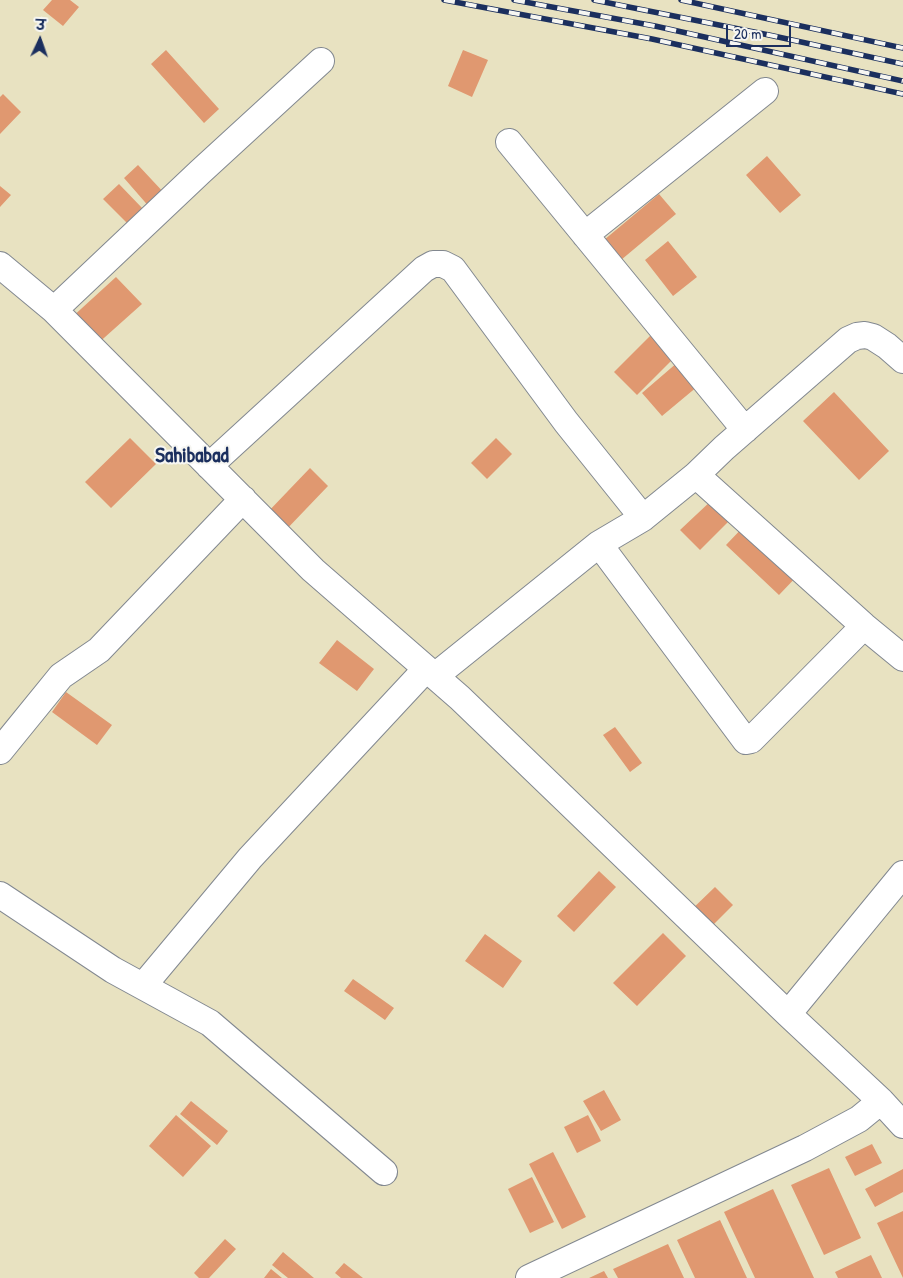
<!DOCTYPE html>
<meta charset="utf-8">
<style>
body{margin:0}
#map{position:relative;width:903px;height:1278px;overflow:hidden;background:#e8e2c1;font-family:"Patrick Hand","Playpen Sans Deva",sans-serif}
canvas{display:block}
.north{position:absolute;left:15px;top:15px;width:50px;height:50px;-webkit-text-stroke:4px #f6f6f2;paint-order:stroke;rotate:3deg;font-size:14px;font-weight:700;line-height:20px;text-align:center;color:#1b2f5e}
.north::after{content:'';display:block;margin:auto;width:18px;height:22px;background:#1b2f5e;clip-path:polygon(50% 0,100% 100%,50% 72%,0 100%)}
.scale{position:absolute;left:726px;top:25px;width:65px;height:22px;box-sizing:border-box;border:2px solid #1b2f5e;border-top:0;padding-left:6px;font-size:15px;line-height:18px;white-space:nowrap;color:#1b2f5e;-webkit-text-stroke:4px #f6f6f2;paint-order:stroke}
</style>
<div id="map">
<canvas width="903" height="1278"></canvas>
<div class="north">उ</div>
<div class="scale">20 m</div>
</div>
<script>
const c = document.querySelector('canvas').getContext('2d');
c.lineJoin = 'round';
function fillPath(path, color) { c.fillStyle = color; c.fill(path, 'evenodd'); }
const poly = rows => new Path2D(rows.map(r => 'M' + r).join(''));
function trace(path, color, width, dash) { c.strokeStyle = color; c.lineWidth = width; c.lineCap = dash ? 'butt' : 'round'; c.setLineDash(dash || []); c.stroke(path); }
function drawText(font, color, halo, rows, align = 'center') {
  c.font = font + ' "Patrick Hand",sans-serif'; c.lineWidth = 4; c.setLineDash([]); c.textBaseline = 'middle'; c.strokeStyle = halo; c.fillStyle = color; for (const [text, x, y, turn = 0] of rows) {
    c.save(); c.translate(x, y); c.rotate((+turn || 0) * Math.PI / 180); c.textAlign = isNaN(turn) ? turn : align; if (halo) c.strokeText(text, 0, 0); c.fillText(text, 0, 0); c.restore();
  }
}
const building = poly([
 [52,0,70,0,79,7,63,26,43,10],
 [166,50,219,109,204,123,151,64],
 [463,50,488,60,472,97,448,86],
 [3,94,21,112,0,134,0,97],
 [767,156,801,195,780,213,746,175],
 [138,165,166,195,151,209,124,178],
 [119,184,144,210,129,225,103,199],
 [0,186,11,195,0,207],
 [659,194,676,214,621,260,604,240],
 [668,241,697,277,673,296,645,260],
 [116,277,142,304,95,346,70,319],
 [656,330,679,353,637,395,614,372],
 [678,362,698,386,662,416,642,393],
 [834,392,889,451,859,480,803,421],
 [130,438,156,464,111,508,85,482],
 [496,438,512,454,487,479,471,463],
 [310,468,328,486,283,533,265,515],
 [713,499,732,518,700,550,680,530],
 [747,523,800,573,779,595,726,545],
 [337,640,374,669,357,691,319,663],
 [66,692,112,725,97,745,52,712],
 [615,727,642,763,630,772,603,735],
 [599,871,616,887,574,932,557,916],
 [715,887,733,905,706,932,688,913],
 [663,933,686,956,637,1006,613,983],
 [485,934,522,961,503,988,465,961],
 [353,979,394,1008,385,1020,344,991],
 [604,1090,621,1120,601,1131,583,1101],
 [191,1101,228,1131,217,1145,180,1114],
 [176,1115,211,1146,183,1177,149,1146],
 [588,1115,601,1141,577,1153,564,1127],
 [872,1144,882,1163,855,1176,845,1157],
 [553,1152,586,1217,562,1229,529,1164],
 [829,1168,861,1238,824,1255,791,1185],
 [903,1169,903,1192,875,1207,865,1189],
 [532,1177,554,1222,530,1233,508,1189],
 [773,1189,814,1278,755,1278,724,1212],
 [903,1211,903,1278,877,1223],
 [720,1220,747,1278,695,1278,677,1240],
 [225,1239,236,1249,209,1278,199,1278,194,1273],
 [668,1244,684,1278,618,1278,613,1269],
 [283,1252,314,1278,288,1278,272,1265],
 [871,1255,882,1278,838,1278,835,1272],
 [344,1263,363,1278,341,1278,335,1273],
 [271,1269,282,1278,264,1278],
 [604,1271,608,1278,589,1278]
]);
const minor = poly([
 [509,142,745,430],
 [585,235,765,91],
 [0,265,54,310,313,570,460,698,788,1014,881,1101,903,1125],
 [54,310,200,172,321,61],
 [209,466,424,269,433,264,443,264,453,269,566,422,643,518],
 [696,475,864,626,903,658],
 [599,544,745,740,746,741,751,740,864,626],
 [435,676,599,544,643,518,696,475,724,448,848,340,857,336,865,335,873,337,887,346,903,360],
 [0,751,61,676,99,650,243,499],
 [0,895,113,970,210,1023,384,1172],
 [143,986,250,858,426,669],
 [788,1014,903,874],
 [529,1278,805,1148,859,1119,881,1101]
]);
const rail = poly([
 [444,0,652,39,903,94],
 [514,0,655,26,903,81],
 [594,0,769,35,903,64],
 [681,0,903,48]
]);
const districtNames = [
 ["Sahibabad",192,456]
];
fillPath(building, '#e09870');
trace(minor, '#828890', 28);
trace(minor, '#fff', 26);
trace(rail, '#1b2f5e', 5.5);
trace(rail, '#f6f6f2', 4, [11]);
drawText('bold 21px', '#1b2f5e', '#f6f6f2', districtNames);
</script>
